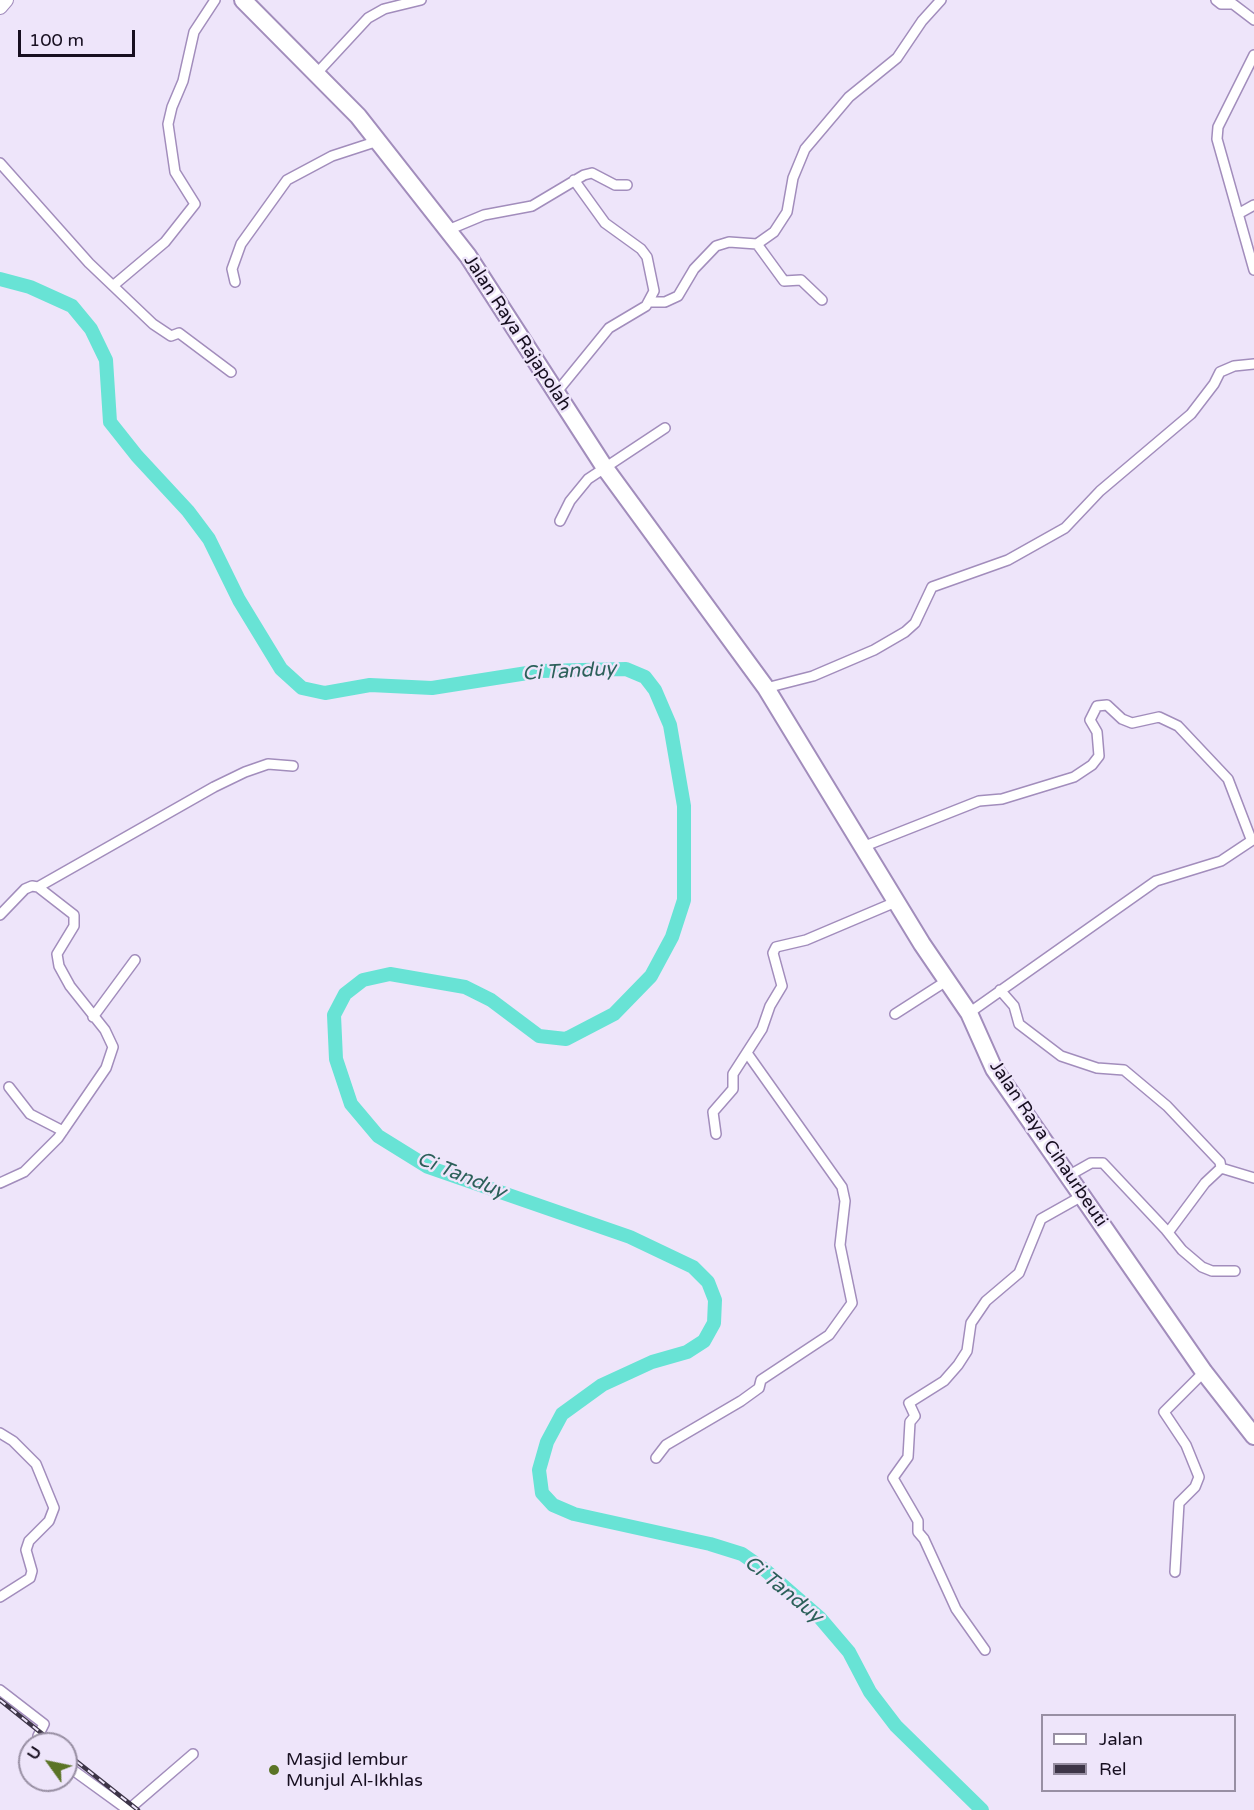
<!DOCTYPE html>
<style>
body{margin:0}
#map{position:relative;width:1254px;height:1810px;overflow:hidden;background:#eee5fa;font-family:"Varela Round",sans-serif}
canvas{display:block}
.legend{position:absolute;left:1041px;top:1714px;width:195px;height:78px;box-sizing:border-box;background:#eee5fa;border:2px solid #988fa3;margin:0;padding:8px 10px;list-style:none;font-size:18px;color:#170f20}
.legend li{display:flex;align-items:center;gap:12px;height:30px}
.legend b{width:30px;border:2px solid #988fa3}
.north{position:absolute;left:18px;top:1732px;width:60px;height:60px;box-sizing:border-box;background:#eee5fa;border:2px solid #988fa3;border-radius:50%;rotate:303deg;font-size:16px;font-weight:700;line-height:24px;text-align:center;color:#170f20}
.north::after{content:'';display:block;margin:auto;width:21px;height:27px;background:#5b7426;clip-path:polygon(50% 0,100% 100%,50% 72%,0 100%)}
.scale{position:absolute;left:18px;top:30px;width:117px;height:27px;box-sizing:border-box;border:3px solid #170f20;border-top:0;padding-left:8px;font-size:18px;line-height:21px;white-space:nowrap;color:#170f20;-webkit-text-stroke:4px #eee5fa;paint-order:stroke}
</style>
<div id="map">
<canvas width="1254" height="1810"></canvas>
<ul class="legend">
<li><b style="height:8px;background:#fff"></b>Jalan</li>
<li><b style="height:8px;background:#3d3547"></b>Rel</li>
</ul>
<div class="north">U</div>
<div class="scale">100 m</div>
</div>
<script>
const c = document.querySelector('canvas').getContext('2d');
c.lineJoin = 'round';
const poly = rows => new Path2D(rows.map(r => 'M' + r).join(''));
function trace(path, color, width, dash) { c.strokeStyle = color; c.lineWidth = width; c.lineCap = dash ? 'butt' : 'round'; c.setLineDash(dash || []); c.stroke(path); }
function drawText(font, color, halo, rows, align = 'center') {
  c.font = font + ' "Varela Round",sans-serif'; c.lineWidth = 5; c.setLineDash([]); c.textBaseline = 'middle'; c.strokeStyle = halo; c.fillStyle = color; for (const [text, x, y, turn = 0] of rows) {
    c.save(); c.translate(x, y); c.rotate((+turn || 0) * Math.PI / 180); c.textAlign = isNaN(turn) ? turn : align; if (halo) c.strokeText(text, 0, 0); c.fillText(text, 0, 0); c.restore();
  }
}
const river = poly([
 [0,279,30,287,72,306,91,329,106,360,110,422,137,456,188,511,209,539,239,600,281,669,302,688,325,693,370,685,432,688,540,671,626,669,645,677,655,690,670,725,684,806,684,900,672,937,651,976,614,1014,566,1039,539,1036,491,1000,465,987,390,974,363,980,345,994,334,1015,336,1059,351,1104,378,1136,428,1167,630,1237,693,1267,708,1282,715,1300,714,1323,704,1341,687,1352,652,1362,602,1385,562,1414,547,1442,539,1470,542,1493,553,1505,574,1514,710,1544,742,1554,765,1570,820,1618,849,1652,870,1692,896,1726,982,1810]
]);
const street = poly([
 [1216,0,1221,4,1233,4,1254,20],
 [1254,55,1218,127,1217,139,1254,270],
 [318,72,368,18,384,9,421,0],
 [0,163,89,263,153,324,171,336,179,333,231,372],
 [1238,214,1254,205],
 [448,230,484,215,532,206,584,175,592,173,615,185,627,185],
 [757,244,784,281,801,280,822,300],
 [235,282,232,269,241,244,287,180,332,156,378,141],
 [114,285,165,242,195,204,175,172,168,124,172,107,183,81,194,32,215,0],
 [649,302,665,302,678,296,694,269,716,246,729,242,757,244,774,232,787,212,793,178,805,149,849,97,897,58,922,21,941,0],
 [556,393,609,328,646,306,654,291,647,257,641,249,605,223,574,180],
 [560,521,570,501,588,479,665,428],
 [766,688,813,676,874,650,905,632,915,623,932,587,1008,560,1065,528,1100,491,1191,414,1214,384,1220,372,1234,366,1254,364],
 [865,846,979,801,1002,799,1074,777,1092,765,1099,756,1097,732,1090,720,1097,706,1107,705,1122,719,1132,723,1159,717,1178,726,1228,779,1251,839],
 [38,887,214,787,245,772,268,764,293,766],
 [0,915,25,889,32,886,38,887,74,915,74,926,57,954,59,966,70,986,105,1030,113,1047,106,1068,58,1138,24,1172,0,1183],
 [1000,990,1014,1006,1019,1024,1061,1056,1097,1068,1124,1070,1167,1106,1220,1162,1221,1168,1205,1183,1170,1230,1166,1230,1103,1163,1091,1163,1068,1176],
 [969,1013,1156,881,1221,861,1254,839],
 [895,1014,948,980],
 [93,1017,135,960],
 [9,1087,30,1114,63,1131],
 [716,1134,713,1112,733,1089,733,1074,762,1029,770,1006,782,986,773,953,776,947,806,940,898,901],
 [1221,1168,1254,1178],
 [1166,1230,1182,1250,1202,1267,1212,1271,1235,1271],
 [0,1433,13,1441,36,1464,54,1508,49,1521,29,1541,26,1550,32,1571,30,1578,0,1597],
 [656,1458,666,1445,741,1401,759,1388,761,1380,829,1335,852,1303,840,1245,845,1201,842,1187,747,1053],
 [1175,1572,1179,1503,1195,1487,1199,1477,1186,1445,1164,1412,1204,1372],
 [985,1650,956,1609,924,1539,918,1532,918,1521,893,1478,908,1457,910,1422,915,1416,909,1403,944,1381,958,1365,967,1351,971,1323,986,1301,1019,1273,1041,1219,1082,1196],
 [0,1690,44,1724,38,1736,38,1744],
 [66,1765,128,1810],
 [128,1810,193,1754]
]);
const secondary = poly([
 [0,7,6,0]
]);
const highway = poly([
 [243,0,358,116,468,256,605,468,766,688,922,944,969,1013,994,1069,1204,1372,1254,1436]
]);
const rail = poly([
 [0,1700,55,1744],
 [66,1753,138,1810]
]);
const markers = [
 [274,1770,6,"#5b7426"]
];
const streetNames = [
 ["Jalan Raya Rajapolah",517,333,57],
 ["Jalan Raya Cihaurbeuti",1048,1144,56]
];
const poiNames = [
 ["Masjid lembur",286,1760],
 ["Munjul Al-Ikhlas",286,1781]
];
const waterNames = [
 ["Ci Tanduy",569,672,-3],
 ["Ci Tanduy",461,1176,22],
 ["Ci Tanduy",783,1590,39]
];
trace(river, '#68e3d5', 14);
trace(street, '#a28dbc', 12);
trace(secondary, '#a28dbc', 16);
trace(highway, '#a28dbc', 20);
trace(street, '#fff', 9);
trace(secondary, '#fff', 14);
trace(highway, '#fff', 16);
trace(rail, '#3d3547', 4.5);
trace(rail, '#eee5fa', 2, [7]);
for (const [x, y, r, color] of markers) { const dot = new Path2D(); dot.arc(x, y, r, 0, 2 * Math.PI); c.fillStyle = color; c.fill(dot); trace(dot, '#eee5fa', 2); }
drawText('18px', '#170f20', '#eee5fa', streetNames);
drawText('18px', '#170f20', '#eee5fa', poiNames, 'left');
drawText('italic 20px', '#2c605a', '#eee5fa', waterNames);
</script>
